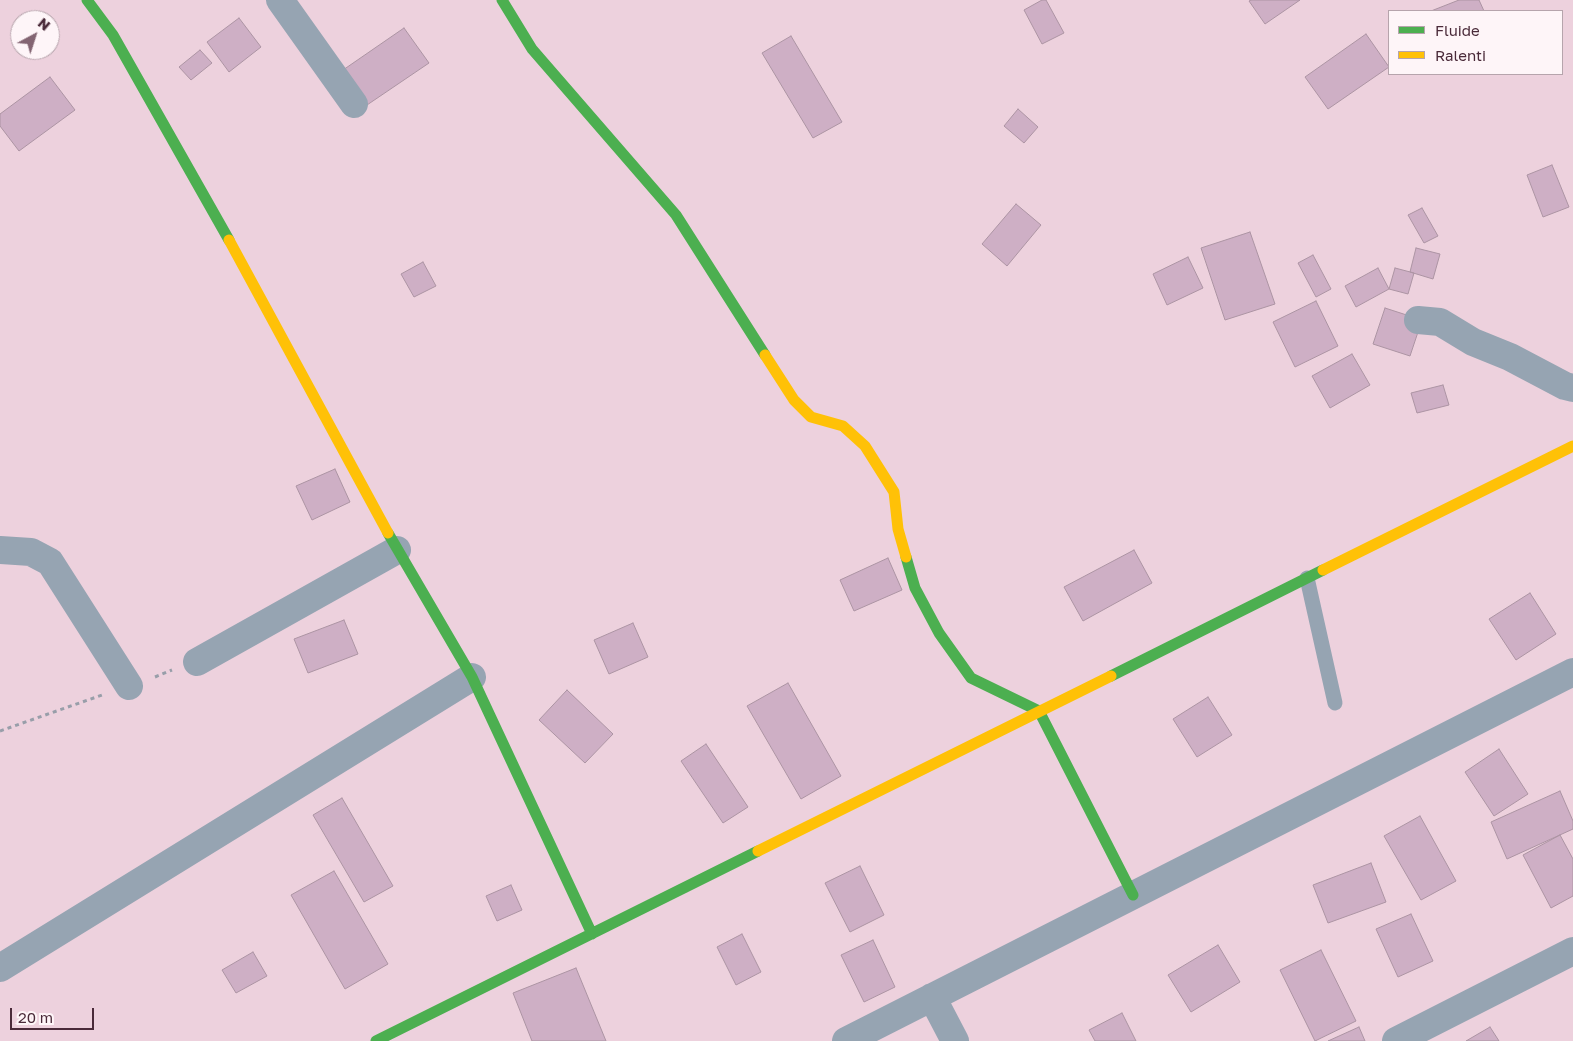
<!DOCTYPE html>
<style>
body{margin:0}
#map{position:relative;width:1573px;height:1041px;overflow:hidden;background:#edd1dd;font-family:"Golos Text",sans-serif}
canvas{display:block}
.legend{position:absolute;left:1388px;top:10px;width:175px;height:65px;box-sizing:border-box;background:#fef5f8;border:1px solid #b6a4ac;margin:0;padding:6px 9px;list-style:none;font-size:15px;color:#4a2a39}
.legend li{display:flex;align-items:center;gap:10px;height:25px}
.legend b{width:25px;border:1px solid #b6a4ac}
.north{position:absolute;left:10px;top:10px;width:50px;height:50px;box-sizing:border-box;background:#fef5f8;border:1px solid #b6a4ac;border-radius:50%;rotate:40deg;font-size:14px;font-weight:700;line-height:20px;text-align:center;color:#4a2a39}
.north::after{content:'';display:block;margin:auto;width:18px;height:22px;background:#836472;clip-path:polygon(50% 0,100% 100%,50% 72%,0 100%)}
.scale{position:absolute;left:10px;top:1008px;width:84px;height:22px;box-sizing:border-box;border:2px solid #4a2a39;border-top:0;padding-left:6px;font-size:15px;line-height:18px;white-space:nowrap;color:#4a2a39;-webkit-text-stroke:4px #fef5f8;paint-order:stroke}
</style>
<div id="map">
<canvas width="1573" height="1041"></canvas>
<ul class="legend">
<li><b style="height:6px;background:#4caf50"></b>Fluide</li>
<li><b style="height:6px;background:#ffc107"></b>Ralenti</li>
</ul>
<div class="north">N</div>
<div class="scale">20 m</div>
</div>
<script>
const c = document.querySelector('canvas').getContext('2d');
c.lineJoin = 'round';
function fillPath(path, color) { c.fillStyle = color; c.fill(path, 'evenodd'); }
const poly = rows => new Path2D(rows.map(r => 'M' + r).join(''));
function trace(path, color, width, dash) { c.strokeStyle = color; c.lineWidth = width; c.lineCap = dash ? 'butt' : 'round'; c.setLineDash(dash || []); c.stroke(path); }
const building = poly([
 [1042,0,1046,0,1064,33,1042,44,1024,10,1042,0],
 [1251,0,1300,0,1265,24,1249,1,1251,0],
 [1459,0,1479,0,1484,11,1431,11,1459,0],
 [239,18,261,47,229,72,207,42,239,18],
 [404,28,429,63,367,105,343,70,404,28],
 [1366,34,1389,67,1328,109,1305,77,1366,34],
 [791,36,842,122,813,138,762,53,791,36],
 [200,50,212,63,191,80,179,67,200,50],
 [50,77,75,110,19,151,0,126,0,114,50,77],
 [1018,109,1038,127,1024,143,1004,126,1018,109],
 [1552,165,1569,207,1543,217,1527,175,1552,165],
 [1016,204,1041,225,1007,266,982,244,1016,204],
 [1422,208,1438,236,1424,243,1408,215,1422,208],
 [1250,232,1275,304,1225,320,1201,248,1250,232],
 [1416,248,1440,254,1433,279,1410,272,1416,248],
 [1313,255,1331,289,1316,297,1298,263,1313,255],
 [1188,257,1203,288,1167,305,1153,274,1188,257],
 [423,262,436,286,414,297,401,274,423,262],
 [1378,268,1389,289,1356,307,1345,286,1378,268],
 [1395,268,1414,273,1408,294,1389,289,1395,268],
 [1316,301,1338,346,1295,367,1273,322,1316,301],
 [1385,308,1422,320,1410,356,1373,344,1385,308],
 [1352,354,1370,385,1330,408,1312,376,1352,354],
 [1443,385,1449,405,1417,413,1411,393,1443,385],
 [335,469,350,502,312,520,296,486,335,469],
 [1134,550,1152,583,1083,621,1064,587,1134,550],
 [888,558,902,590,854,611,840,580,888,558],
 [1530,593,1556,634,1516,660,1489,619,1530,593],
 [344,620,358,654,308,673,294,639,344,620],
 [633,623,648,657,609,674,594,640,633,623],
 [788,683,841,776,801,799,747,706,788,683],
 [567,690,613,734,585,763,539,720,567,690],
 [1208,697,1232,735,1197,757,1173,719,1208,697],
 [706,744,748,807,723,823,681,761,706,744],
 [1499,749,1528,794,1494,816,1465,772,1499,749],
 [1560,791,1573,821,1573,829,1507,859,1491,822,1560,791],
 [342,798,393,886,364,902,313,815,342,798],
 [1420,816,1456,881,1421,900,1384,836,1420,816],
 [1560,835,1573,859,1573,896,1551,908,1523,855,1560,835],
 [1371,863,1386,902,1328,923,1313,885,1371,863],
 [860,866,884,915,850,932,825,883,860,866],
 [334,871,388,964,345,989,291,895,334,871],
 [511,885,522,910,497,921,486,896,511,885],
 [1411,914,1433,961,1398,977,1376,929,1411,914],
 [742,934,761,972,736,985,717,947,742,934],
 [873,940,895,987,864,1002,841,955,873,940],
 [1218,945,1240,982,1191,1012,1168,975,1218,945],
 [1321,950,1356,1021,1315,1041,1280,970,1321,950],
 [253,952,267,976,236,993,222,970,253,952],
 [576,968,606,1041,532,1041,513,993,576,968],
 [1122,1013,1136,1041,1095,1041,1089,1030,1122,1013],
 [1359,1027,1365,1041,1328,1041,1359,1027],
 [1490,1027,1499,1041,1466,1041,1490,1027]
]);
const path = poly([
 [155,677,172,670],
 [0,731,102,695]
]);
const lane = poly([
 [1307,578,1335,703]
]);
const street = poly([
 [280,0,354,104],
 [1418,320,1440,322,1473,342,1510,357,1565,386,1573,388],
 [0,550,31,552,50,562,129,686],
 [197,662,397,550],
 [0,968,472,677],
 [932,997,955,1041],
 [846,1041,1573,672],
 [1396,1041,1573,951]
]);
const fast = poly([
 [87,0,113,35,229,240],
 [502,0,532,49,676,215,765,355],
 [388,533,472,677,592,934],
 [906,557,915,588,939,633,971,678,1039,711,1133,895],
 [1111,676,1323,570],
 [376,1041,758,851]
]);
const slow = poly([
 [229,240,388,533],
 [765,355,794,400,811,417,843,426,865,446,894,492,898,529,906,557],
 [1323,570,1573,446],
 [758,851,1111,676]
]);
fillPath(building, '#ceafc5');
trace(building, '#ac94a3', 1);
trace(path, '#989ea9', 3, [4, 4]);
trace(lane, '#96a4b2', 15);
trace(street, '#96a4b2', 28);
trace(fast, '#4caf50', 11);
trace(slow, '#ffc107', 11);
</script>
